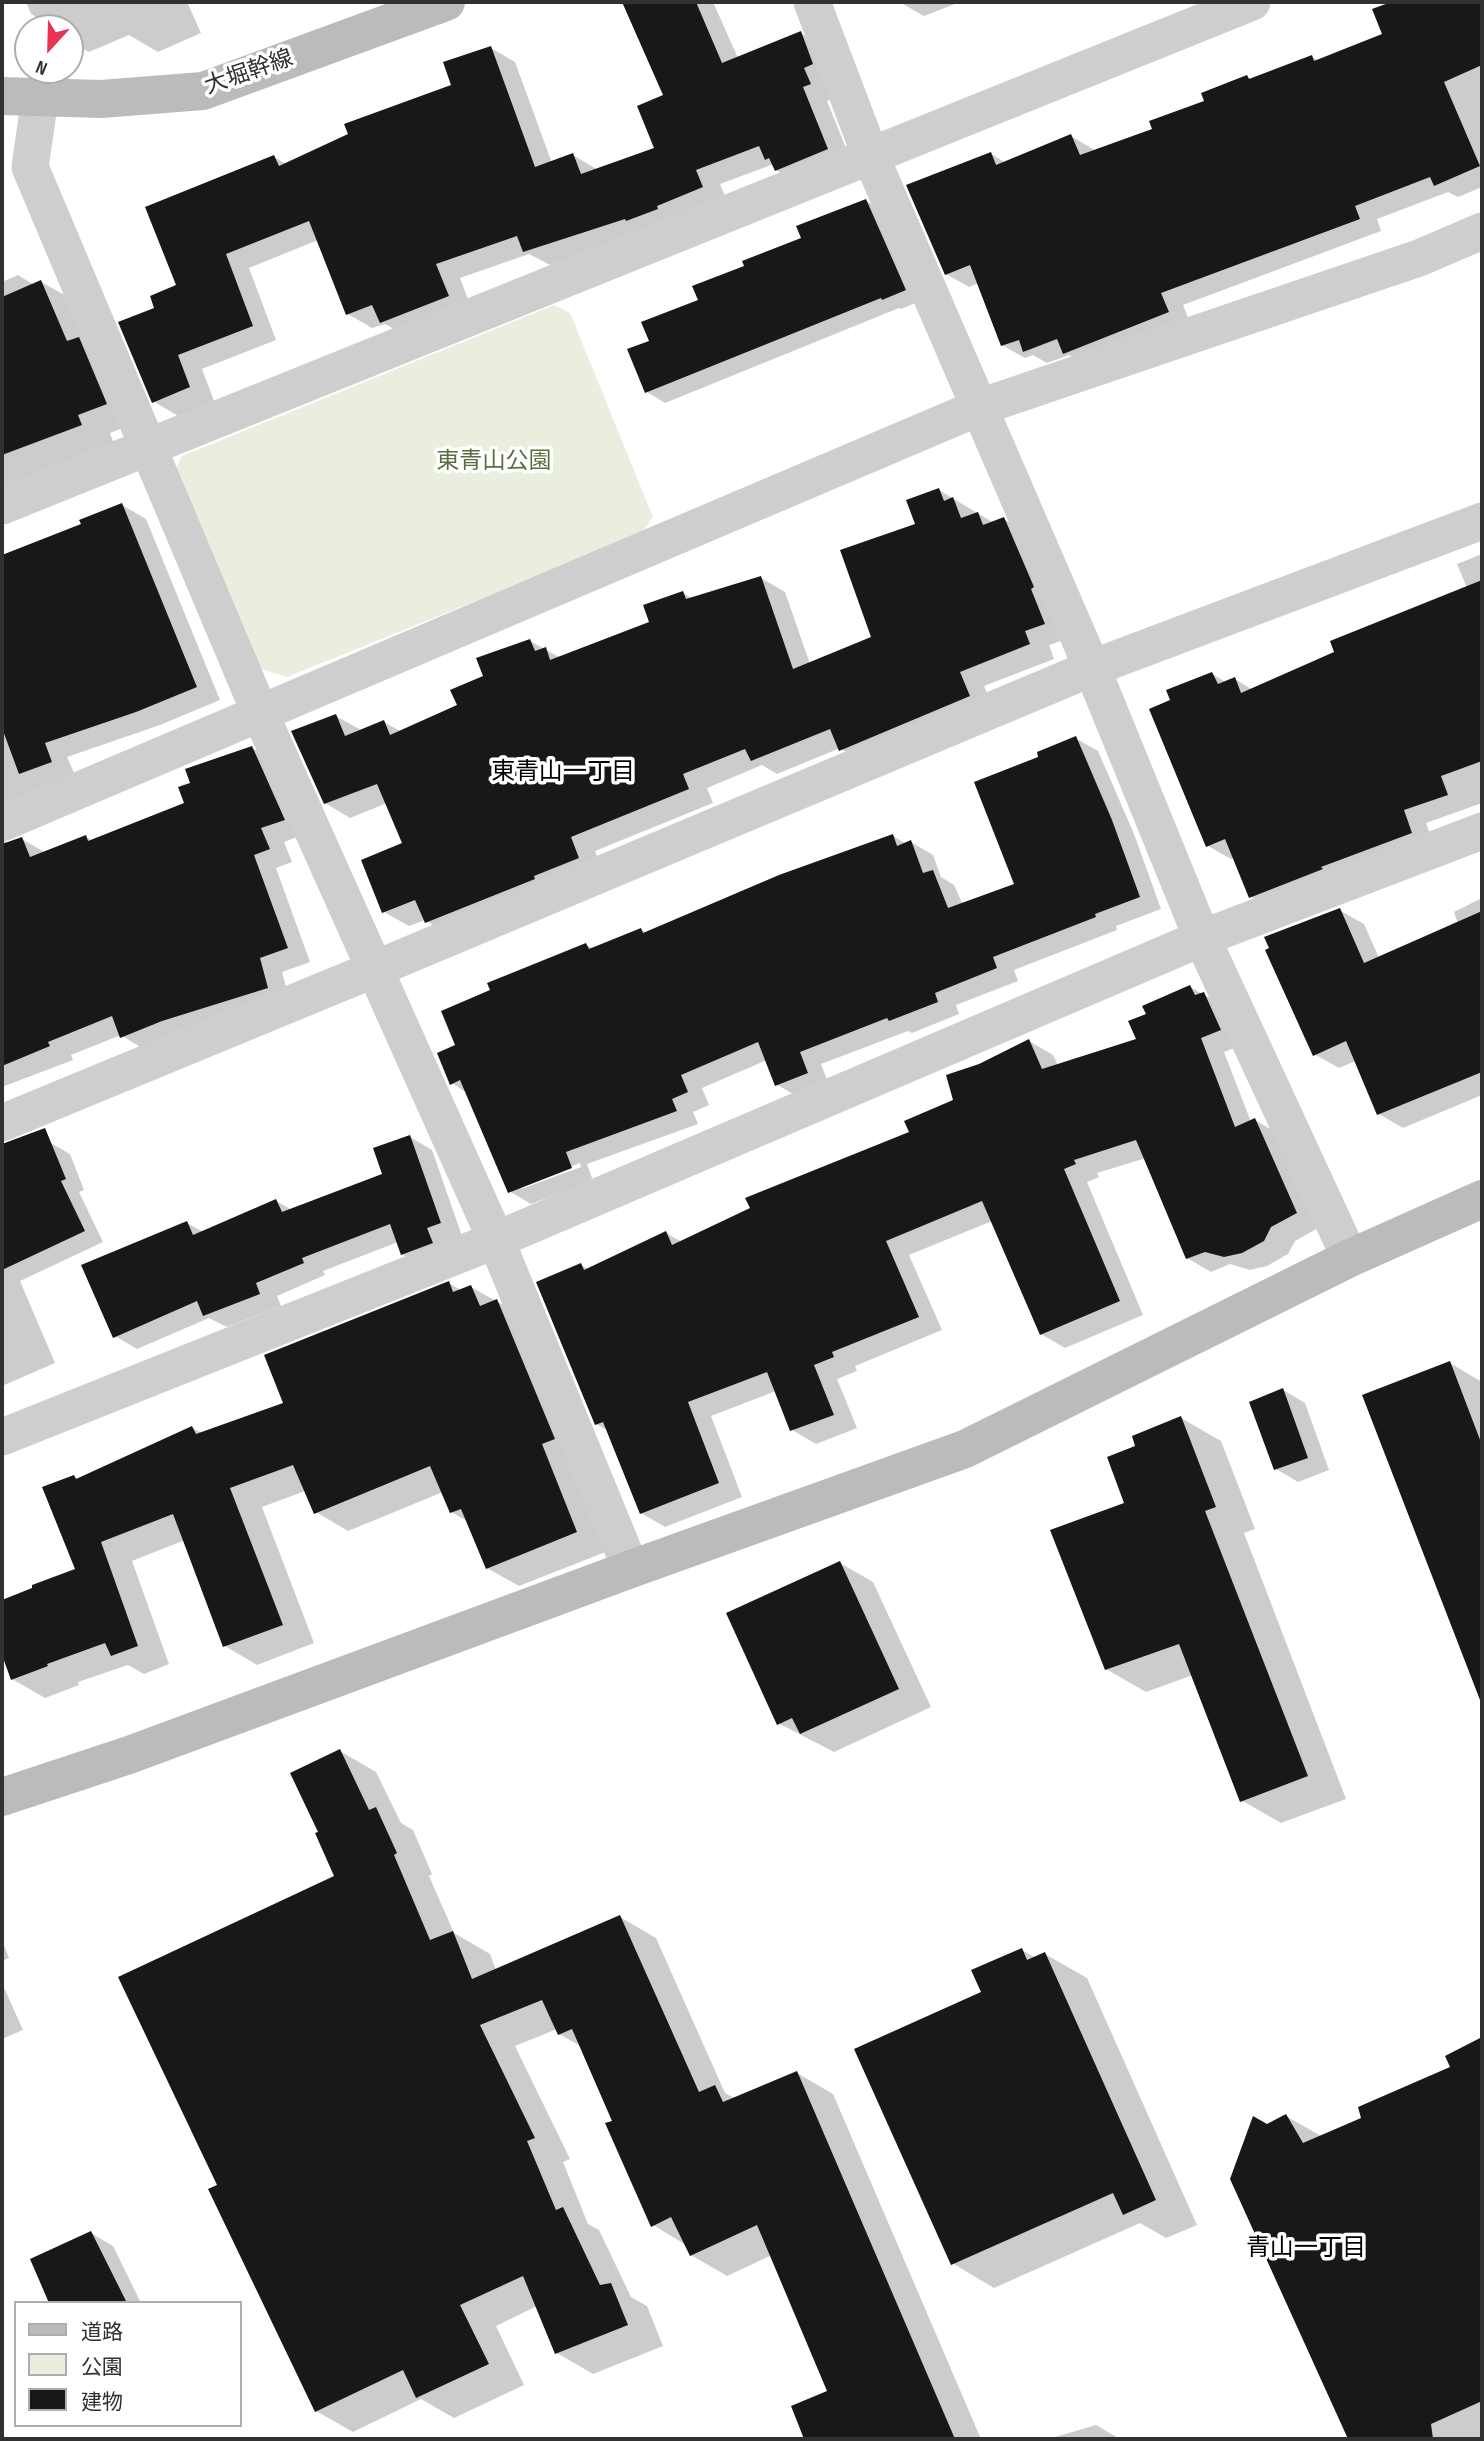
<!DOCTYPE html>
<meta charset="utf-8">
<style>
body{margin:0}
#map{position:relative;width:1484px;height:2441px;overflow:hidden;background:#fff;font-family:"Sofia Sans Condensed","Noto Sans JP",sans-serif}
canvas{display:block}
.frame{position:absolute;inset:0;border:4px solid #313131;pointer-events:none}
.legend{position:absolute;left:14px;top:2301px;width:228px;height:126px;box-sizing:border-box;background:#fff;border:2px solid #adadad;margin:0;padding:9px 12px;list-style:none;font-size:21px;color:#313131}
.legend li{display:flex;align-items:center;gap:14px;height:35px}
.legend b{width:35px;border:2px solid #adadad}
.north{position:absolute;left:14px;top:14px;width:70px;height:70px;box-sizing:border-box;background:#fff;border:2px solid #adadad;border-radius:50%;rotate:202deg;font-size:19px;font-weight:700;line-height:28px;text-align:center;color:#313131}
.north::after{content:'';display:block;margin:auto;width:24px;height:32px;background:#e93353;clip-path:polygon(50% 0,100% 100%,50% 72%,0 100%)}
</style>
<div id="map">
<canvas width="1484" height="2441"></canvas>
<div class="frame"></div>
<ul class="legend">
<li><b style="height:9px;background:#bbb"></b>道路</li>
<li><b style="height:19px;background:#e9eedf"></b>公園</li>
<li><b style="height:19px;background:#181818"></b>建物</li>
</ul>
<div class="north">N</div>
</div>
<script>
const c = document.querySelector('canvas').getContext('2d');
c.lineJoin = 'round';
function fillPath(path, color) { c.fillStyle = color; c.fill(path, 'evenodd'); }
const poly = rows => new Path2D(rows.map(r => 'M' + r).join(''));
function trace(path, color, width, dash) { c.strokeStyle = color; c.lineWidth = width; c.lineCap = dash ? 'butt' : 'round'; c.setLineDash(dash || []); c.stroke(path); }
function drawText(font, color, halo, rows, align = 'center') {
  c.font = font + ' "Sofia Sans Condensed","Noto Sans JP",sans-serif'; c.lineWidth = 7; c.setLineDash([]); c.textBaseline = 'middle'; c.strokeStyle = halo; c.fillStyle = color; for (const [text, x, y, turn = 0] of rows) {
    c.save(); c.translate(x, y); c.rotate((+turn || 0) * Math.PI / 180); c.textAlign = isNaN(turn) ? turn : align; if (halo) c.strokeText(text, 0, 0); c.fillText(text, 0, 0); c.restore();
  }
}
const green = poly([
 [554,305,570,313,653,517,640,535,287,677,257,668,172,478,182,456]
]);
const shadow = poly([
 [26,2,187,2,201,33,158,52,129,35,89,52,70,42,70,28,54,28,31,14],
 [624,2,713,2,738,58,800,33,825,47,834,98,827,101,852,163,801,184,776,170,774,164,720,184,727,201,649,233,550,265,529,254,460,278,472,310,406,336,385,324,372,328,348,314,318,240,249,268,276,340,202,369,214,401,178,416,153,401,156,309,179,286,274,157,286,164,453,86,491,48,515,62,552,163,573,155,598,170,656,149,665,96],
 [899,2,960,2,924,16],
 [1396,2,1482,2,1482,187,1458,197,1448,192,1377,219,1381,231,1183,305,1191,325,1087,366,1069,355,1047,363,1033,355,1025,358,1002,345,979,283,969,287,946,274,990,153,1006,163,1071,136,1093,149,1095,152,1155,130,1247,77,1252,80,1312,57,1319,61,1384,35,1374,10],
 [866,201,884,211,923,300,901,309,899,308,665,403,647,392,651,342,700,301,746,267,803,239],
 [18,275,34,285,41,282,74,300,138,422,110,433,114,444,83,456,80,455,3,486,2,282],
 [939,490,994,523,1004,519,1028,533,1069,638,1049,645,1054,659,984,686,994,710,865,764,840,748,777,774,762,765,707,788,713,803,595,851,603,872,451,936,425,920,409,926,384,912,405,844,387,803,350,818,325,803,336,716,361,730,384,722,402,732,459,706,485,677,530,641,561,658,652,623,683,593,693,599,761,578,785,592,810,664,873,638,917,525],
 [122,505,146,519,220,700,160,725,67,757,75,775,4,835,6,844,22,839,46,853,86,837,93,841,186,804,192,784,252,748,275,762,307,833,284,842,292,862,276,868,310,962,282,972,290,1002,145,1050,121,1035,71,1055,73,1060,2,1087,2,557,83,525],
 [1482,554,1482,803,1426,823,1434,846,1273,910,1250,896,1234,858,1231,859,1208,846,1172,701,1212,674,1226,682,1235,679,1253,690,1322,660,1467,588,1457,564],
 [1075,738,1098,751,1134,834,1161,909,1116,926,1117,930,1014,970,1018,981,956,1005,959,1014,912,1033,908,1031,821,1064,829,1085,798,1097,776,1084,767,1060,702,1088,709,1105,693,1112,698,1124,587,1164,593,1181,531,1204,509,1191,467,1093,452,1083,457,1046,493,991,586,945,594,949,641,930,647,933,893,836,906,844,911,842,933,855,941,877,954,885,963,905,1016,885,1041,758],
 [580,1163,581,1167,521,1189,521,1186],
 [1482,898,1482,1095,1403,1128,1379,1114,1356,1061,1339,1068,1314,1054,1339,910,1364,924,1379,958,1458,924,1454,912],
 [1190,987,1228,1008,1244,1044,1224,1052,1251,1122,1255,1120,1279,1134,1320,1227,1295,1241,1288,1254,1267,1266,1250,1270,1230,1264,1211,1272,1187,1258,1146,1158,1097,1173,1099,1177,1087,1182,1143,1315,1065,1348,1041,1334,992,1221,909,1255,942,1330,855,1366,857,1371,837,1379,857,1428,816,1444,792,1430,776,1391,711,1416,742,1497,665,1527,641,1513,609,1431,596,1424,581,1265,589,1270,666,1233,682,1242,911,1133,956,1101,980,1065,1029,1041,1053,1055,1058,1066,1138,1040,1148,1014],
 [410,1137,432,1150,462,1236,424,1267,402,1254,398,1242,323,1271,325,1275,277,1296,281,1306,227,1327,209,1318,137,1349,115,1336,187,1223,203,1232,276,1201,292,1210,384,1175],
 [51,1143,70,1154,84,1190,79,1192,103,1242,20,1281,55,1363,2,1386,2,1163],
 [449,1283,462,1291,471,1287,530,1320,608,1551,519,1586,487,1568,469,1522,451,1512,443,1492,348,1531,316,1512,305,1491,262,1507,314,1643,257,1665,225,1646,185,1540,132,1561,169,1664,144,1674,128,1665,78,1682,79,1685,45,1698,12,1679,2,1650,2,1601,78,1570,74,1477,79,1479,192,1428,202,1433,285,1404],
 [1450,1363,1482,1382,1482,1701,1364,1396],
 [1283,1390,1305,1403,1329,1470,1298,1482,1276,1469],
 [1181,1418,1221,1441,1255,1529,1244,1533,1346,1799,1281,1823,1241,1800,1193,1675,1146,1692,1106,1669,1127,1504],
 [840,1563,873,1582,931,1707,834,1752,778,1723],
 [340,1751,376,1772,401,1823,413,1830,432,1874,429,1876,454,1933,490,1954,496,1970,620,1917,656,1938,725,2093,736,2099,797,2073,833,2094,981,2439,806,2439,793,2407,830,2392,772,2255,727,2276,691,2255,686,2245,653,2225,614,2121,582,2047,559,2034,557,2029,515,2046,570,2159,563,2162,588,2224,599,2230,631,2297,647,2306,663,2346,593,2374,557,2353,537,2306,496,2326,524,2385,454,2418,421,2399,353,2432,316,2411,220,2186,336,1877],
 [2,1940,9,1958,2,1961],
 [1022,1950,1036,1958,1045,1954,1087,1978,1197,2225,1166,2238,1140,2223,994,2288,952,2263],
 [2,1983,23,2030,2,2039],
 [1474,2043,1482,2048,1482,2439,1350,2439,1231,2179,1267,2126,1286,2116,1321,2136,1363,2119,1452,2068],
 [91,2233,113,2246,141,2303,51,2303],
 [1096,2425,1120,2439,1055,2439,1055,2437]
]);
const building = poly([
 [622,2,696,2,722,63,801,31,813,64,804,68,811,84,803,87,828,149,775,171,769,158,765,160,759,146,696,170,703,187,657,206,658,209,626,221,625,219,523,252,517,236,436,264,449,296,380,323,372,305,346,315,309,221,226,254,253,326,178,355,190,387,152,403,118,322,154,308,150,296,176,285,145,207,274,155,279,166,348,134,344,124,451,85,443,62,491,46,535,167,573,153,581,174,654,148,637,106,663,95],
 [1391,2,1482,2,1482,65,1444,82,1480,166,1434,186,1430,177,1355,206,1360,219,1161,293,1169,312,1063,354,1057,339,1023,352,1019,340,1001,346,970,265,945,275,906,185,991,152,996,165,1071,134,1080,155,1152,129,1149,121,1204,101,1201,93,1247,75,1249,79,1312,55,1314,61,1382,34,1372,9],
 [866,199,906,290,882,300,881,298,645,393,627,349,649,341,641,322,698,300,692,286,744,266,742,261,801,238,796,226],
 [41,280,67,341,79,337,107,404,78,415,82,425,2,455,2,297],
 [939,488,944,501,953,497,961,518,978,512,983,525,1004,517,1034,587,1031,589,1045,624,1025,631,1030,644,960,672,970,696,839,751,830,729,751,761,745,749,683,774,689,789,571,837,579,858,534,876,535,879,425,923,415,900,382,913,361,860,402,843,377,784,324,804,291,731,336,714,345,736,384,720,390,735,457,705,450,690,483,676,476,658,530,639,535,651,546,647,550,660,649,622,643,605,683,591,686,599,761,576,793,669,871,637,840,550,915,524,906,500],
 [122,503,197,687,136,712,45,743,52,762,19,774,2,728,2,555,81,524,79,520],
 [1482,580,1482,761,1441,776,1448,795,1404,810,1412,833,1321,867,1323,869,1249,898,1225,839,1206,847,1149,709,1170,700,1166,690,1212,672,1218,684,1235,677,1241,693,1334,652,1330,641],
 [1076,736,1112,820,1140,897,1095,914,1096,917,993,957,997,968,935,993,938,1002,889,1021,887,1018,800,1052,808,1073,775,1086,758,1042,681,1075,688,1092,672,1099,677,1111,566,1152,572,1168,508,1193,460,1080,450,1085,437,1053,455,1045,441,1011,490,990,487,983,586,943,589,949,641,928,643,933,779,875,893,834,897,846,911,840,923,873,933,870,948,908,1014,884,974,782,1038,757,1037,752],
 [252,746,285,820,261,828,270,849,254,855,288,948,260,958,268,988,162,1021,120,1038,112,1016,48,1042,50,1046,2,1066,2,844,22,837,30,857,86,835,88,841,184,803,178,787,190,783,185,769],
 [1340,908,1364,963,1482,911,1482,1072,1377,1115,1346,1041,1313,1056,1265,950,1269,948,1264,937],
 [1190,985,1195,995,1204,992,1221,1030,1201,1038,1235,1127,1255,1118,1297,1213,1271,1227,1264,1241,1242,1253,1224,1257,1205,1252,1186,1259,1136,1140,1074,1160,1076,1164,1064,1169,1120,1301,1040,1335,982,1201,886,1241,919,1317,832,1352,834,1357,814,1365,834,1415,790,1431,767,1372,688,1402,719,1483,640,1514,603,1422,595,1425,536,1282,581,1263,584,1270,666,1231,672,1245,750,1208,745,1198,909,1132,904,1121,953,1100,946,1075,979,1064,1029,1039,1042,1069,1136,1039,1128,1021,1146,1014,1142,1006],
 [45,1128,66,1179,61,1181,85,1231,2,1270,2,1144],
 [410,1135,441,1223,427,1228,433,1243,401,1255,390,1224,302,1258,304,1263,256,1283,260,1294,203,1316,197,1301,113,1338,81,1265,187,1221,193,1235,276,1199,282,1212,382,1174,373,1148],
 [449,1281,453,1292,471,1285,480,1306,497,1299,555,1439,542,1444,577,1532,486,1569,461,1509,450,1513,430,1466,314,1514,293,1465,230,1488,283,1625,223,1647,173,1514,101,1542,138,1646,111,1656,105,1643,47,1664,48,1666,11,1680,2,1655,2,1600,32,1588,32,1585,75,1569,42,1487,74,1475,76,1479,192,1426,196,1434,283,1403,264,1355],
 [1450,1361,1482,1445,1482,1699,1480,1700,1362,1395],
 [1283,1388,1308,1458,1274,1470,1249,1402],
 [1181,1416,1216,1507,1205,1511,1308,1776,1240,1802,1179,1644,1105,1670,1050,1530,1124,1503,1107,1457,1135,1446,1132,1436],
 [840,1561,899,1689,800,1734,792,1718,777,1725,726,1613],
 [340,1749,369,1810,376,1807,397,1853,394,1855,430,1940,453,1931,472,1979,620,1915,699,2092,715,2085,723,2102,797,2071,955,2439,804,2439,791,2406,827,2391,757,2225,690,2256,671,2217,651,2227,605,2123,612,2121,572,2029,558,2035,542,2000,480,2025,535,2138,527,2141,556,2210,563,2207,600,2285,611,2283,628,2325,555,2354,523,2276,460,2305,489,2364,416,2398,403,2370,315,2412,208,2189,217,2185,118,1977,334,1876,315,1833,318,1832,290,1773],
 [1022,1948,1027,1960,1045,1952,1156,2200,1123,2215,1113,2193,951,2265,854,2049,981,1992,971,1970],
 [1482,2037,1482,2401,1431,2424,1433,2439,1348,2439,1230,2179,1253,2116,1267,2124,1286,2114,1303,2143,1361,2118,1358,2107,1450,2067,1445,2056],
 [91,2231,127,2303,49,2303,30,2259]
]);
const street = poly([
 [812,2,871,157,1092,668,1202,938,1350,1258],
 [40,98,30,167,260,713,496,1240,631,1569],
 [2,506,1252,2],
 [2,823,980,407,1419,258,1482,231],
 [2,1123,375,969,1092,668,1482,521],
 [2,1437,496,1240,1202,938,1482,831]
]);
const secondary = poly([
 [2,96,101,99,203,91,446,2],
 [2,1797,129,1755,631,1569,965,1449,1350,1258,1482,1199]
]);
const streetNames = [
 ["大堀幹線",249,73,-19]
];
const parkNames = [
 ["東青山公園",494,462]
];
const neighbourhoodNames = [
 ["東青山一丁目",563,773],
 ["青山一丁目",1306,2249]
];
fillPath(green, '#e9eedf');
fillPath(shadow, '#0003');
fillPath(building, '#181818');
trace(street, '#cecece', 37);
trace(secondary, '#bbb', 38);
drawText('23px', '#313131', '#fff', streetNames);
drawText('23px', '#596e3d', '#fff', parkNames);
drawText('24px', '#000', '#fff', neighbourhoodNames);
</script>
